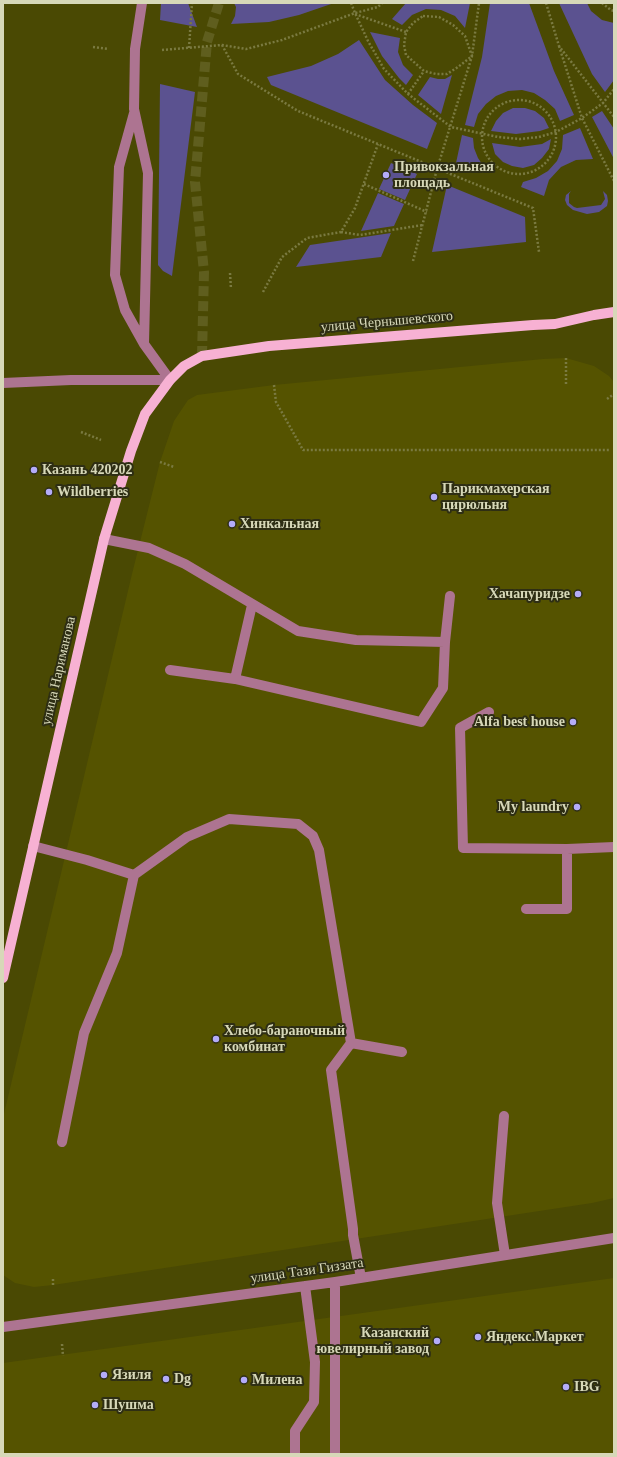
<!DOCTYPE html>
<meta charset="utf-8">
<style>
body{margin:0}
#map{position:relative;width:617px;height:1457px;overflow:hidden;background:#4a4903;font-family:"Times New Roman",serif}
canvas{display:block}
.frame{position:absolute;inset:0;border:4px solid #d7d8b8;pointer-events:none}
</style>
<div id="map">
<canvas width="617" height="1457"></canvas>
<div class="frame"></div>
</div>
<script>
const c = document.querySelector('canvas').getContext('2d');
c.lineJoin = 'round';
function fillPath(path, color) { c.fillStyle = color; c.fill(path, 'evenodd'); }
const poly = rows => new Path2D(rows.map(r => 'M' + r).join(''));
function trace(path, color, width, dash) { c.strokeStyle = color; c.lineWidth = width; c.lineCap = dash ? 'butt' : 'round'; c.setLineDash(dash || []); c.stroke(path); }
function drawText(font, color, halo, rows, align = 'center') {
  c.font = font + ' "Times New Roman",serif'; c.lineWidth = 4; c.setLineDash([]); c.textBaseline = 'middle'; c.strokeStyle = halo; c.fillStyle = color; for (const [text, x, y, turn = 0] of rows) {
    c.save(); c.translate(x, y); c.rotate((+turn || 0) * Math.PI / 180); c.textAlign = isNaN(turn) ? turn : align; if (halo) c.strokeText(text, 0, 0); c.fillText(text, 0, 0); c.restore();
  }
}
const built = poly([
 [566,358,594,366,609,376,614,382,614,1198,592,1203,53,1285,34,1287,15,1283,3,1275,3,1118,132,574,160,462,174,421,188,400,197,395,274,385,543,359],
 [614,1278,614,1454,3,1454,3,1363]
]);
const green = poly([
 [161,3,188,3,197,27,160,20],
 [234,3,334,3,299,15,269,22,231,24,235,16,236,7],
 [406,3,470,3,465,28,455,16,441,10,426,9,412,15,402,25,392,19],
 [490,3,529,3,554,71,574,115,560,121,555,109,545,100,534,93,522,90,508,91,496,96,486,104,478,114,474,127,465,125,482,57],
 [559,3,587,3,591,11,602,20,614,23,614,80,605,92,592,74],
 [370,32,400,38,398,52,403,65,413,75,406,85,399,78,382,56],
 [359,40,385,80,413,105,437,123,427,149,271,85,267,77,311,66,338,54],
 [452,75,441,114,418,95,430,77,438,79,445,79],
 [160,84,195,92,172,276,163,271,158,265],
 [513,108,525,108,535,111,544,118,549,128,540,131,516,134,491,131,496,121,503,113],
 [602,111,614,129,614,159,592,117],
 [580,128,593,159,576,160,561,167,549,180,544,196,521,187,523,182,536,178,548,171,557,161,562,149,563,135],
 [462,135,473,138,474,148,478,158,484,167,482,173,456,163],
 [551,139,549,149,542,158,534,165,523,168,512,166,503,162,495,154,492,143,520,147,542,144],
 [391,163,417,174,405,200,379,189],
 [447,185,525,217,526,242,432,252],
 [571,191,569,194,569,203,574,207,577,208,601,205,605,199,603,191,607,195,608,201,607,206,599,212,587,214,573,210,567,205,565,200,566,195],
 [378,193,404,204,394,226,361,231],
 [391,233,381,257,296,267,310,245]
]);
const minorTunnel = poly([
 [202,356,204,272,195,182,207,42,219,3]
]);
const path = poly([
 [351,3,355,13,368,41,384,69,408,94,451,127,498,137,520,139,539,137,556,132,582,118,603,103,614,89],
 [546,3,559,46,614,117],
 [602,3,611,10,614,11],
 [355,14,406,32],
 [423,16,439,17,453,25,465,36,472,56,458,67,447,74,436,74,424,71,406,55,404,45,406,32,413,23,423,16],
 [222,45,238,74,298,111,533,208,539,252],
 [559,46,582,118,614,181],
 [93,47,108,49],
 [189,48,192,3],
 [162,50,222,45,246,49,282,40,355,13,378,7,382,3],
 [408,94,424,71],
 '482 137a37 37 0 1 1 74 0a37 37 0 1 1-74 0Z',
 [364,184,427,212],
 [341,232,360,235,423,225],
 [413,261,437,169,472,56,479,3],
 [230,273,231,289],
 [263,292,282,257,307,238,341,232,355,208,378,144],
 [566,358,566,384],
 [274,385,276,402,303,450,609,450],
 [607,399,614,394],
 [81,432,101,440],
 [160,462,174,467],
 [53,1279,53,1285],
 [62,1344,63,1356]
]);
const minor = poly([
 [142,3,135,49,134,109,148,173,144,344],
 [134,113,119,167,115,275,125,310,144,344,170,380],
 [3,383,71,380,170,380],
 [104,539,149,548,185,564,298,631,356,640,445,642,443,688,421,722,235,679,252,605],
 [445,642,450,596],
 [170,670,235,679],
 [489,712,460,728,463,848,567,849,614,847],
 [33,846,87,860,134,875,187,837,229,819,298,824,313,836,319,850,351,1043,402,1052],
 [526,909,567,909,567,849],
 [351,1043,331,1070,353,1229,353,1235,361,1278],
 [504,1116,497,1203,505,1255],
 [62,1142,84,1033,117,953,134,875],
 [335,1282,335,1454],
 [3,1327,335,1282,614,1238],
 [295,1454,295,1431,314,1402,315,1362,305,1286]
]);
const major = poly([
 [3,978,104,539,131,451,145,414,170,380,184,366,202,356,269,346,533,325,555,324,594,315,614,312]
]);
const markers = [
 [386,175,4,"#b4acf9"],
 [34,470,4,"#b4acf9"],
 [49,492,4,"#b4acf9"],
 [434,497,4,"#b4acf9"],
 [232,524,4,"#b4acf9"],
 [578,594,4,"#b4acf9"],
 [573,722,4,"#b4acf9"],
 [577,807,4,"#b4acf9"],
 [216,1039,4,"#b4acf9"],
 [478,1337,4,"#b4acf9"],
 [437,1341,4,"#b4acf9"],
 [104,1375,4,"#b4acf9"],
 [166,1379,4,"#b4acf9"],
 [244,1380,4,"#b4acf9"],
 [566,1387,4,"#b4acf9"],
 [95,1405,4,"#b4acf9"]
];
const poiNames = [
 ["Привокзальная",394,167],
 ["площадь",394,183],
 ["Казань 420202",42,470],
 ["Парикмахерская",442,489],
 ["цирюльня",442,505],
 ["Wildberries",57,492],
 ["Хинкальная",240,524],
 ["Хачапуридзе",570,594,"right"],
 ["Alfa best house",565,722,"right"],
 ["My laundry",569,807,"right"],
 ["Хлебо-бараночный",224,1031],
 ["комбинат",224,1047],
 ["Казанский",429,1333,"right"],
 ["ювелирный завод",429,1349,"right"],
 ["Яндекс.Маркет",486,1337],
 ["Язиля",112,1375],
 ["Dg",174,1379],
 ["Милена",252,1380],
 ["IBG",574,1387],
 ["Шушма",103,1405]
];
const streetNames = [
 ["улица Чернышевского",387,322,-5],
 ["улица Нариманова",59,671,-77],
 ["улица Тази Гиззата",307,1271,-8]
];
fillPath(built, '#555300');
fillPath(green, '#5b5290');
trace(minorTunnel, '#5f5e1e', 10, [10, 5]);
trace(path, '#7a7a41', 2.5, [2, 2]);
trace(minor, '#ad7491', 10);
trace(major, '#f7b1d3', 10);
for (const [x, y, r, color] of markers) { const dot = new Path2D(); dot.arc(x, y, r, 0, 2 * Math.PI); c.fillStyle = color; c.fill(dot); trace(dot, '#2e2e14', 1.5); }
drawText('bold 14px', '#d7d8b8', '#2e2e14', poiNames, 'left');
drawText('14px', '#d7d8b8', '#2e2e14', streetNames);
</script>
